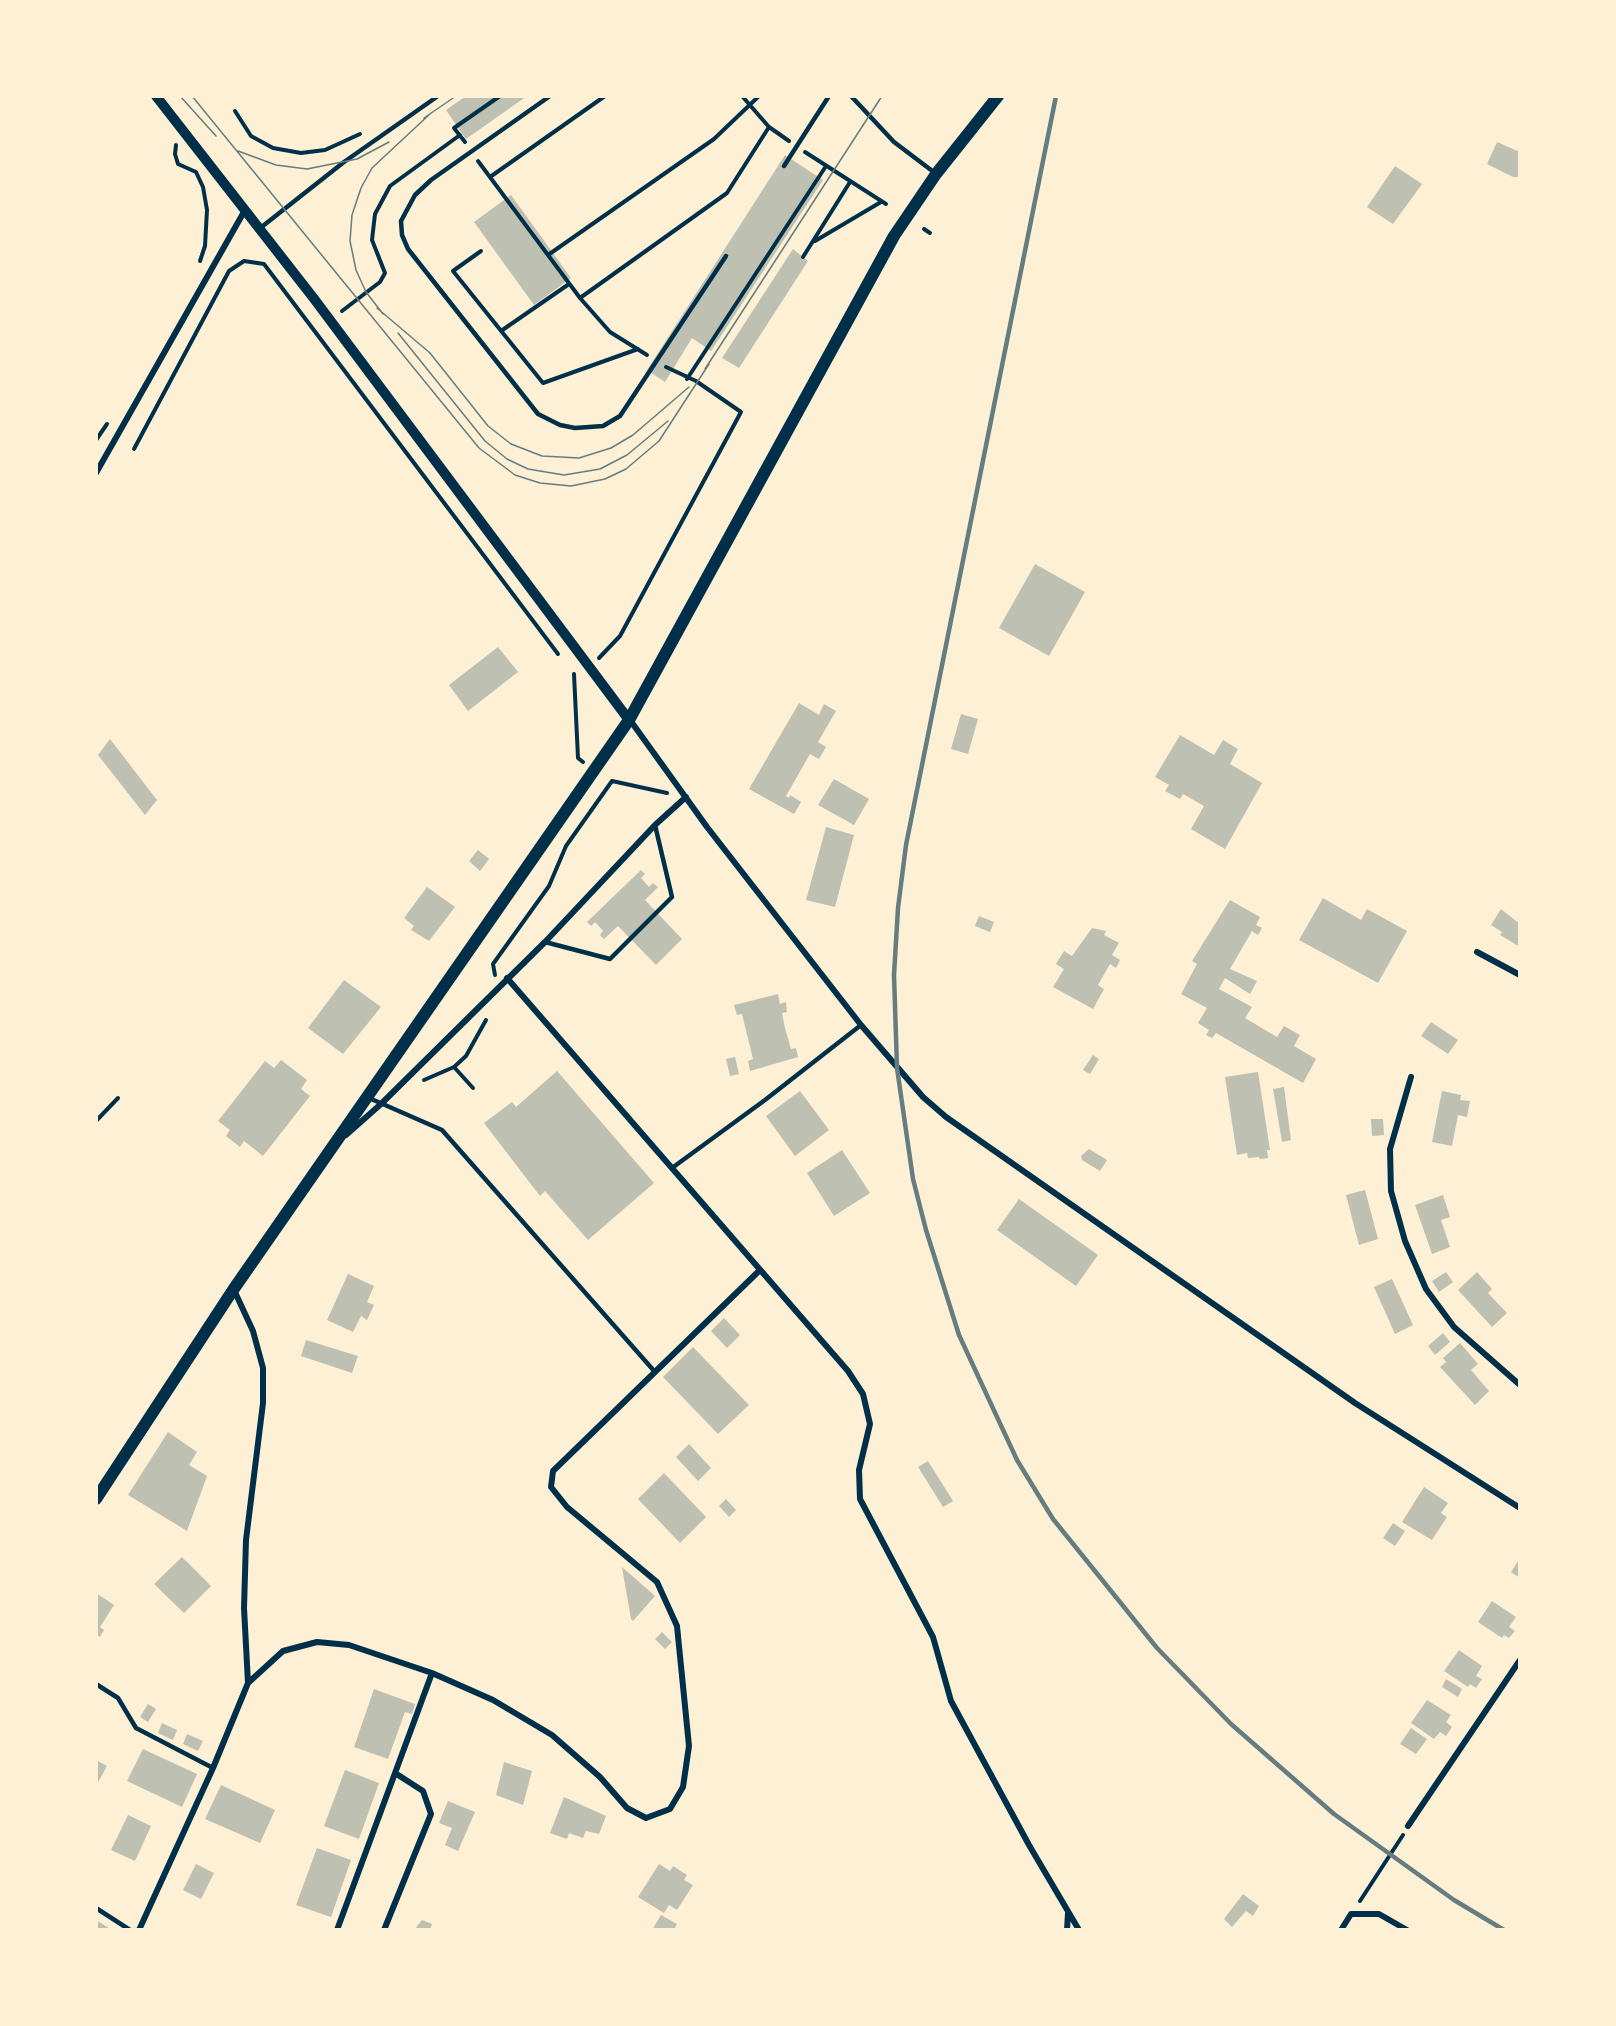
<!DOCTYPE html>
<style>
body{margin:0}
#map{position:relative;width:1616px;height:2026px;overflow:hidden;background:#fdf0d5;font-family:Lato,sans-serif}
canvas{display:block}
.frame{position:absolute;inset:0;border:98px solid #fdf0d5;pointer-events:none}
</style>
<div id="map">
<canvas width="1616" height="2026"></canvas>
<div class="frame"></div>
</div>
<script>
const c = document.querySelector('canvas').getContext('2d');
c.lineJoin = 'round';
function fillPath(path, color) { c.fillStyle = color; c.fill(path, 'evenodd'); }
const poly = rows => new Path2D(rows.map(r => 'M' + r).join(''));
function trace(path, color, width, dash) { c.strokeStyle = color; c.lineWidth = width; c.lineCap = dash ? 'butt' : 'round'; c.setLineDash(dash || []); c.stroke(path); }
const building = poly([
 [466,96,527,96,466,139,446,110],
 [1497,142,1520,152,1520,177,1513,177,1487,164],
 [785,155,823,180,711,351,692,338,665,382,647,370],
 [1395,166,1422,184,1393,224,1367,207],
 [511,195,571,278,534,305,474,222],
 [793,249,808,261,739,368,722,358],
 [1035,564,1085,592,1049,656,999,628],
 [498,647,518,672,468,711,449,685],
 [799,703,819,715,824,704,836,711,818,742,826,747,819,759,810,754,786,796,789,798,790,795,801,802,794,814,749,789],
 [961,714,978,719,968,754,951,749],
 [1180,735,1214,755,1223,740,1238,749,1230,764,1262,783,1225,849,1191,829,1204,806,1183,794,1180,799,1165,791,1169,785,1155,777],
 [110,739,157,800,145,815,98,755],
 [834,779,869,799,854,825,818,805],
 [826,827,854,835,835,907,806,900],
 [478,850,489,859,480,871,469,861],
 [641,870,645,874,641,878,649,887,653,883,658,887,645,900,682,939,656,965,618,926,604,939,600,935,603,931,595,922,591,926,587,922],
 [427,887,455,907,429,941,411,930,414,926,404,918],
 [1323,898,1361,920,1367,909,1407,931,1378,983,1299,940],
 [1230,900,1260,917,1256,925,1262,928,1258,935,1252,931,1230,969,1257,981,1250,994,1225,978,1219,989,1252,1007,1245,1018,1277,1037,1284,1026,1300,1035,1294,1046,1316,1059,1303,1083,1216,1033,1212,1038,1206,1035,1209,1030,1198,1023,1207,1008,1181,994,1197,964,1192,961],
 [1501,909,1520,924,1520,947,1500,935,1502,932,1491,925],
 [979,916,994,922,990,932,975,926],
 [1092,928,1106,931,1104,935,1119,943,1112,955,1120,960,1116,968,1110,964,1098,985,1104,989,1093,1009,1053,987,1064,969,1056,964,1064,951,1072,956],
 [344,980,381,1007,343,1054,308,1028],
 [778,994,780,1004,786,1002,787,1012,782,1013,785,1028,791,1049,796,1048,798,1057,750,1071,748,1061,753,1059,742,1014,737,1015,734,1005],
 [1431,1022,1458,1040,1448,1054,1421,1036],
 [1093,1055,1099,1059,1090,1074,1083,1070],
 [735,1057,739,1074,730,1076,726,1059],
 [281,1060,307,1080,301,1089,310,1096,263,1156,244,1141,240,1147,226,1136,230,1130,218,1121,265,1061,274,1068],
 [557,1071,654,1183,588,1240,545,1191,540,1196,484,1123,512,1102,516,1107],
 [1258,1072,1270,1150,1267,1150,1268,1158,1260,1159,1259,1157,1248,1158,1247,1153,1237,1155,1225,1077],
 [1284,1087,1291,1140,1282,1142,1273,1089],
 [800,1091,829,1130,795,1156,766,1116],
 [1442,1091,1461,1095,1460,1100,1470,1101,1467,1117,1458,1115,1452,1146,1432,1142],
 [1371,1119,1383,1119,1384,1135,1372,1136],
 [1089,1149,1107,1160,1100,1171,1082,1160,1081,1156],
 [842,1150,870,1193,834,1216,807,1173],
 [1365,1190,1378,1239,1359,1245,1346,1195],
 [1443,1195,1450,1217,1441,1220,1450,1247,1432,1254,1415,1205],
 [1019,1199,1098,1255,1076,1286,997,1230],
 [1446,1272,1453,1282,1439,1292,1432,1281],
 [1477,1272,1492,1289,1488,1293,1507,1313,1492,1327,1458,1290],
 [348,1274,374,1286,367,1302,374,1305,367,1320,361,1316,353,1332,327,1320],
 [1392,1279,1413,1325,1395,1334,1374,1287],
 [724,1318,740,1335,727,1348,711,1331],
 [1443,1333,1450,1342,1435,1355,1428,1346],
 [306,1340,358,1356,352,1373,301,1356],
 [1460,1343,1478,1364,1471,1370,1489,1391,1475,1405,1440,1367,1446,1362,1443,1358],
 [693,1347,749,1405,718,1434,663,1377],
 [168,1432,197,1452,189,1465,207,1476,187,1531,128,1495],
 [689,1444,711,1468,698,1481,676,1457],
 [928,1461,953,1501,943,1507,918,1467],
 [664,1473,706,1517,680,1543,638,1499],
 [1424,1487,1448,1503,1441,1513,1447,1517,1432,1540,1402,1522],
 [726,1499,736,1510,729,1517,719,1506],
 [1393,1523,1405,1531,1395,1546,1383,1538],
 [182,1557,211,1586,184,1613,154,1584],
 [1520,1558,1520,1578,1511,1572],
 [622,1567,655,1596,633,1621,631,1619],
 [96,1593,114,1605,100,1627,104,1630,100,1637,96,1634],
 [1492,1601,1516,1617,1509,1627,1515,1631,1509,1638,1504,1635,1502,1638,1478,1622],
 [662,1632,672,1642,665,1649,655,1639],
 [1459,1650,1482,1666,1476,1676,1482,1679,1476,1688,1470,1684,1468,1687,1444,1671],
 [1446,1679,1462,1689,1458,1697,1442,1687],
 [374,1689,415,1704,412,1714,405,1712,388,1759,354,1747],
 [1427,1700,1451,1715,1446,1722,1452,1727,1446,1736,1440,1732,1434,1739,1411,1723],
 [148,1704,156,1709,148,1722,140,1717],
 [162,1723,177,1730,173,1740,158,1733],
 [1411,1728,1427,1739,1416,1754,1400,1744],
 [187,1734,203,1741,198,1751,183,1744],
 [143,1749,197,1774,182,1807,127,1781],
 [96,1760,107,1766,96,1786],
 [504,1762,532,1771,523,1805,496,1795],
 [345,1770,379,1783,359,1839,324,1826],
 [221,1785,275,1810,260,1843,205,1819],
 [564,1797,606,1816,599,1834,586,1831,583,1838,569,1833,567,1839,550,1833],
 [448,1801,475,1812,458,1851,445,1845,452,1828,439,1823],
 [128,1815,151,1826,135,1861,111,1850],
 [317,1848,351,1860,331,1917,296,1905],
 [196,1864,214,1873,201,1899,183,1890],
 [659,1864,670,1871,673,1866,687,1875,684,1880,693,1885,677,1910,669,1905,664,1913,638,1897],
 [1243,1894,1259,1906,1253,1916,1246,1911,1232,1927,1224,1919],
 [661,1915,677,1924,674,1930,652,1930],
 [96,1920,112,1930,96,1930],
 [422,1920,432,1924,430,1930,414,1930]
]);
const path = poly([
 [742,96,769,127,789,141],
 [235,111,251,136,273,148,301,153,325,150,360,134],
 [465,142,454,128,500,96],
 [176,145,175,154,178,164,196,172,203,187,207,210,205,246,200,261],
 [805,152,886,204],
 [478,161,580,298,610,332,647,355],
 [490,177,605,96],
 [924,229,930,233],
 [815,241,881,202],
 [481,251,453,271,543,383,638,349],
 [548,255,714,139,759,96],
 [803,257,850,182],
 [580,298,727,193,769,127],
 [342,311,380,282,385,273,372,240,375,214,390,186,460,135],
 [501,331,569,284],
 [687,379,826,166],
 [96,440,107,424],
 [134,449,229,271,244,261,264,264,558,654],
 [599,658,620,636,741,412,696,381,666,367],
 [574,674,578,758,583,762],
 [495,975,493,964,549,886,566,846,612,781,667,793],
 [424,1080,454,1067],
 [473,1088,454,1067,466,1056,486,1020],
 [96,1121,118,1098],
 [1360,1901,1403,1835]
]);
const service = poly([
 [550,96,431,180,415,195,401,221,402,235,408,249,538,414,560,425,575,428,603,426,620,416,726,256],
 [851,96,894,142,935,173],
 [784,166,829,96],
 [259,229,344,162,438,96],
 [545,942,610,959,672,897,655,825],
 [369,1098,442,1130,655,1372],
 [672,1168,765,1100,861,1025],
 [96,1684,118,1698,136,1728,213,1768],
 [96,1908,130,1930]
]);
const minor = poly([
 [96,473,245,210],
 [630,720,707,827,861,1025,923,1097,946,1117,1355,1403,1520,1508],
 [1477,952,1520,975],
 [507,978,848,1371,863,1394,870,1424,859,1470,860,1499,933,1637,951,1701,1029,1845,1079,1930],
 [1411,1077,1390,1149,1391,1191,1405,1241,1426,1289,1454,1327,1520,1385],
 [346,1135,381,1104,545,942,655,825,686,797],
 [248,1683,283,1651,317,1642,349,1645,432,1673,493,1700,552,1735,600,1777,627,1808,646,1818,670,1809,683,1787,689,1746,677,1626,657,1582,567,1507,551,1487,553,1471,760,1270],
 [1408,1826,1520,1660],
 [139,1930,213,1768,248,1683,244,1608,246,1540,263,1403,263,1368,253,1331,234,1290],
 [337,1930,432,1673],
 [384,1930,431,1814,423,1791,395,1773],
 [1067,1930,1068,1913],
 [1341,1930,1351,1914,1379,1914,1407,1930]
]);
const tertiary = poly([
 [156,96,315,300,629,720]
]);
const secondary = poly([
 [96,1499,233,1290,629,720,894,236,936,174,998,96]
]);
const tram = poly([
 [180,96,216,136],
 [192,96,479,448,515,475,540,483,571,486,605,479,626,469,659,441,709,364],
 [424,118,456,96],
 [238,151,276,165,307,169,357,159,389,142],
 [377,308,430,353,488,426,511,444,542,456,579,458,611,448,633,435,689,387],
 [383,314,366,292,356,270,350,241,352,215,361,188,372,168,431,113],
 [398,333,485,441,507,459,528,469,564,475,600,469,627,455,668,421],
 [705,369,882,96]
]);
const rail = poly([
 [1056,96,906,845,898,908,894,975,897,1068,913,1179,926,1230,959,1335,1017,1460,1053,1519,1157,1648,1231,1724,1334,1814,1454,1900,1504,1930]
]);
fillPath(building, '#bec0b2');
trace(path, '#003049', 4);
trace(service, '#003049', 4.5);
trace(minor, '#003049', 6);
trace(tertiary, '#003049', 10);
trace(secondary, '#003049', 12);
trace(tram, '#657d81', 1.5);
trace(rail, '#657d81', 4.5);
</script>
